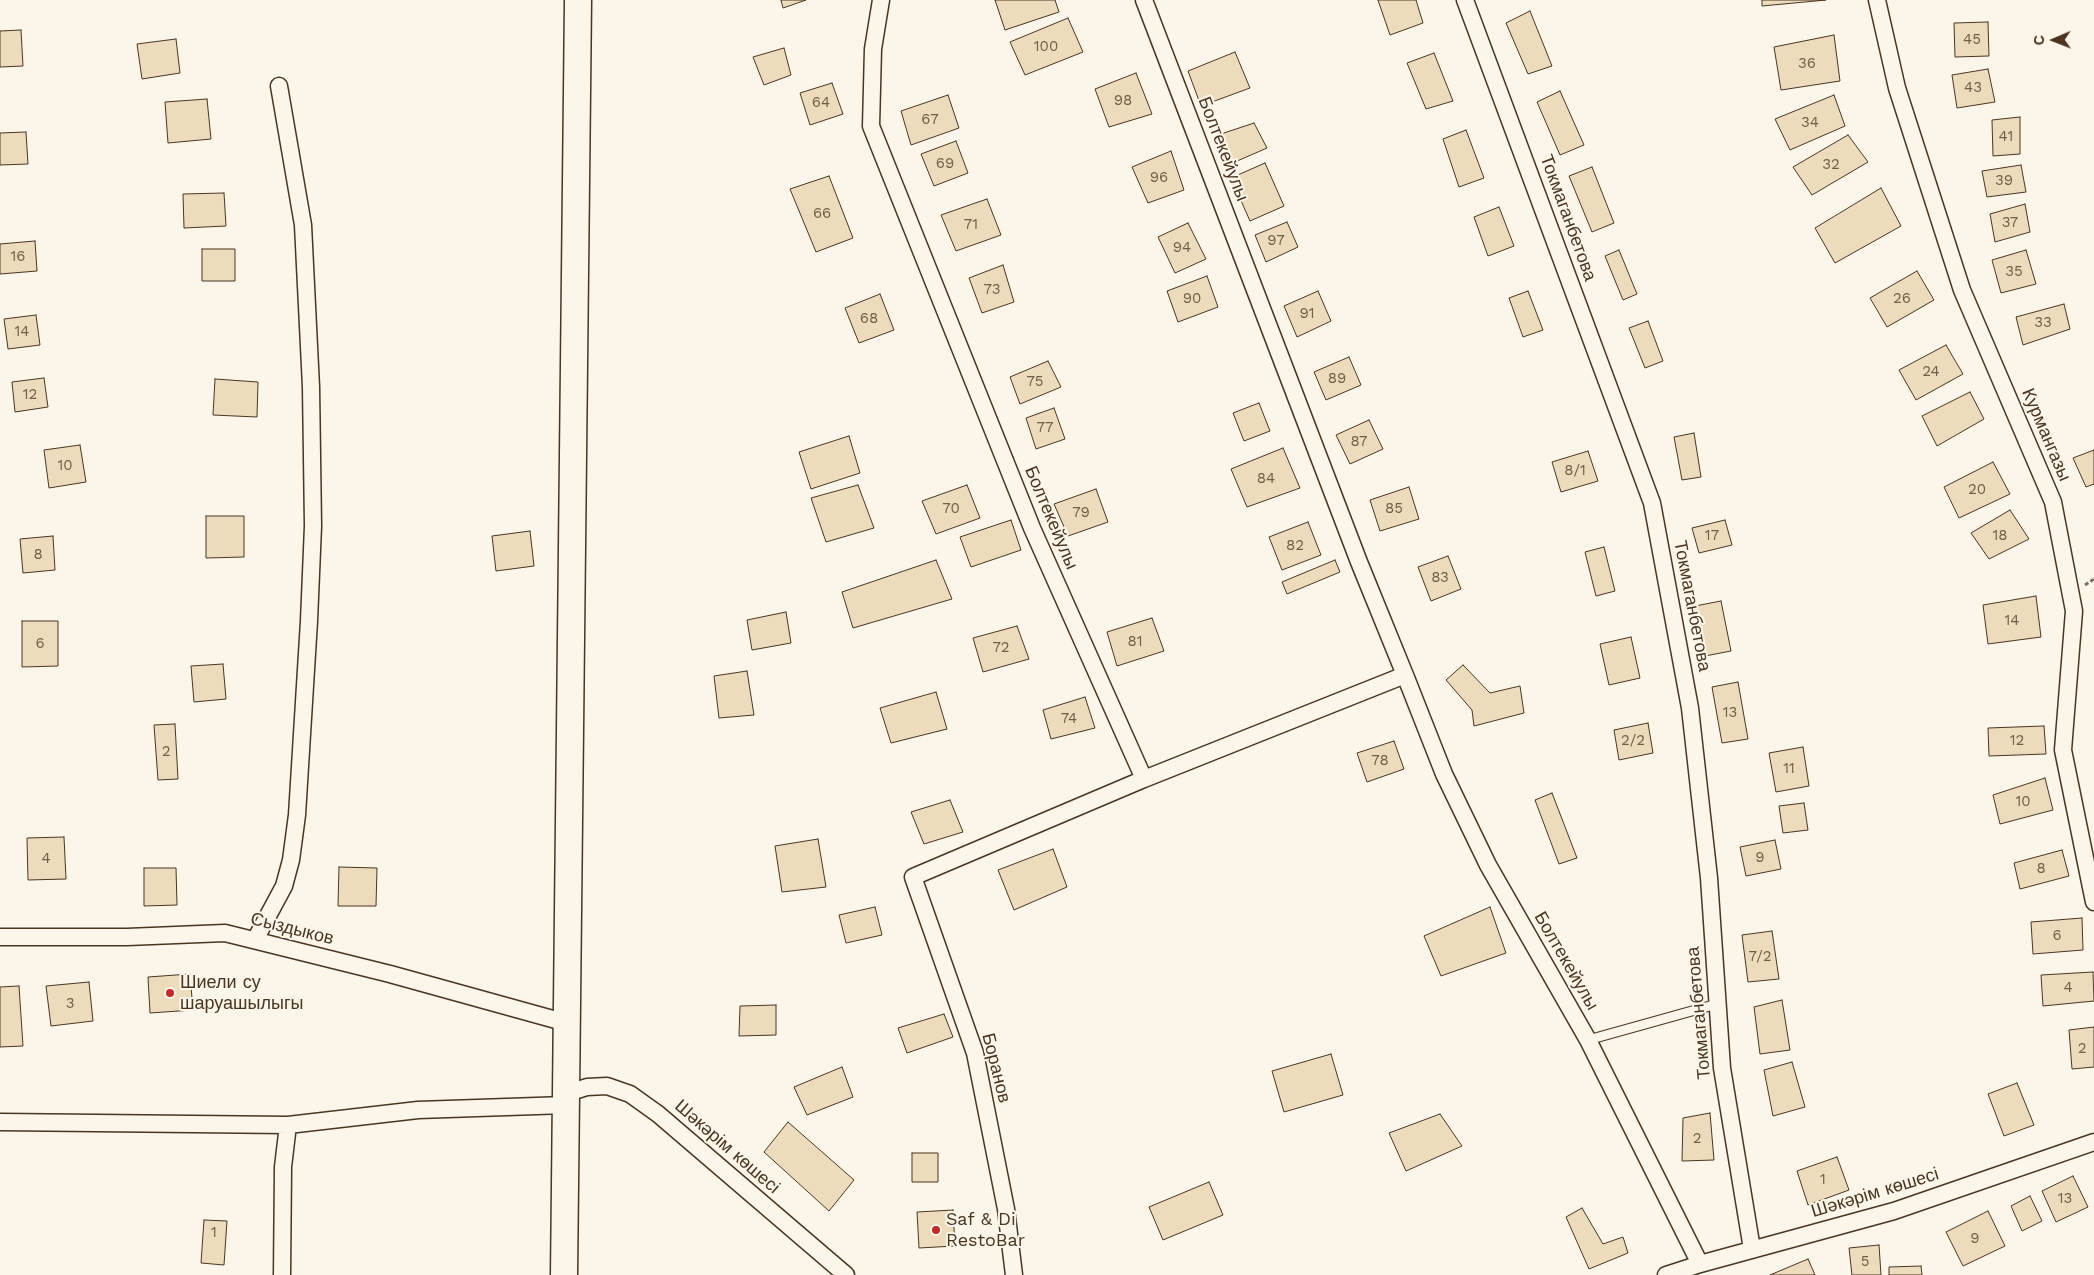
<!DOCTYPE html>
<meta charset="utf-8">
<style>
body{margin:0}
#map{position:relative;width:2094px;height:1275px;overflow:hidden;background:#fbf6e9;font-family:"Work Sans",sans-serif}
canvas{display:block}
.north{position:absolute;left:2029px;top:15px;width:50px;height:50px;-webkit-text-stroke:4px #fbf6e9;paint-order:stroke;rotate:269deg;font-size:14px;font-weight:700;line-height:20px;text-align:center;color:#4a3520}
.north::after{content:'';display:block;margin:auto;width:18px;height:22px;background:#4a3520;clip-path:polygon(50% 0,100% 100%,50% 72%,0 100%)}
</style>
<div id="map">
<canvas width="2094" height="1275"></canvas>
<div class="north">С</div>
</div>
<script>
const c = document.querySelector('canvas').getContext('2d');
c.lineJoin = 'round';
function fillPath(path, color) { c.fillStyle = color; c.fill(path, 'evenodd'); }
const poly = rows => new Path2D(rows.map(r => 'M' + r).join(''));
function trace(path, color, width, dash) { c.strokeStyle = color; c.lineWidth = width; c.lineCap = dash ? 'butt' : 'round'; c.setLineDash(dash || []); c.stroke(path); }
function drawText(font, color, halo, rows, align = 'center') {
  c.font = font + ' "Work Sans",sans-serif'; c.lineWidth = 4; c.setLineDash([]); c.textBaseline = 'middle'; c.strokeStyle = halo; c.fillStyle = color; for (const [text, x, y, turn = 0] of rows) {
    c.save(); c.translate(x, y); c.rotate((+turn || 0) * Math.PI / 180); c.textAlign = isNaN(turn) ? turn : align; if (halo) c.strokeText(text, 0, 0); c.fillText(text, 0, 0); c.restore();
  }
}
const building = poly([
 [781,0,806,0,783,8,781,0],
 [995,0,1055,0,1059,12,1005,30,995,0],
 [1378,0,1416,0,1423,23,1390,35,1378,0],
 [1762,0,1826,0,1762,6,1762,0],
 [1530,11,1552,66,1528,74,1506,23,1530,11],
 [1068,18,1083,52,1025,75,1010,42,1068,18],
 [1988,22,1989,56,1955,57,1954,23,1988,22],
 [21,30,23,66,0,67,0,31,21,30],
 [1834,35,1840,81,1781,90,1774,47,1834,35],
 [176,39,180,73,142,79,137,44,176,39],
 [784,48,791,75,764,85,753,57,784,48],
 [1235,52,1250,88,1201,106,1188,71,1235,52],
 [1434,53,1453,101,1426,109,1407,63,1434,53],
 [1988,69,1995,102,1957,108,1952,75,1988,69],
 [1136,73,1152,114,1109,127,1095,89,1136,73],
 [832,83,843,114,810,125,800,93,832,83],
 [1560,91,1584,145,1560,155,1537,102,1560,91],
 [948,95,959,128,911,145,901,111,948,95],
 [1834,95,1845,126,1790,150,1775,119,1834,95],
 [207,99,211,139,168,143,165,102,207,99],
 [2020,117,2020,154,1993,156,1992,120,2020,117],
 [1254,123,1267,148,1228,165,1218,135,1254,123],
 [1466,130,1484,178,1459,187,1443,139,1466,130],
 [26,132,28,164,0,165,0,133,26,132],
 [1848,135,1868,162,1812,195,1793,167,1848,135],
 [956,141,968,173,934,186,921,154,956,141],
 [1171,151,1184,190,1148,203,1132,167,1171,151],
 [1265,163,1284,206,1250,221,1231,178,1265,163],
 [2021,165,2026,192,1987,197,1982,171,2021,165],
 [1592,167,1614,223,1592,232,1569,176,1592,167],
 [829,176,853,238,816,252,790,189,829,176],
 [1881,188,1901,226,1835,263,1815,228,1881,188],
 [224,193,226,226,184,228,183,194,224,193],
 [987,199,1001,235,956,251,941,215,987,199],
 [2025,204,2030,232,1995,242,1990,214,2025,204],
 [1499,207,1514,246,1488,256,1474,217,1499,207],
 [1287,222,1298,247,1266,262,1255,235,1287,222],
 [1188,223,1206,259,1175,273,1158,237,1188,223],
 [35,241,37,271,0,274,0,244,35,241],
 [202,249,235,249,235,281,202,281,202,249],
 [1619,250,1637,294,1623,300,1605,256,1619,250],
 [2026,250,2036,284,2001,293,1992,260,2026,250],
 [1003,265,1014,302,982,313,969,278,1003,265],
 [1917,271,1934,300,1887,327,1870,298,1917,271],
 [1207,276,1218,307,1178,322,1167,291,1207,276],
 [1318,291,1331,321,1297,337,1284,306,1318,291],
 [1528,291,1543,330,1523,337,1509,298,1528,291],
 [880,294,894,330,859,343,845,308,880,294],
 [2064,304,2070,329,2023,345,2016,317,2064,304],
 [36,315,40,345,8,349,4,319,36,315],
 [1648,321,1663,361,1645,368,1629,328,1648,321],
 [1946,345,1963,374,1916,400,1899,370,1946,345],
 [1349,357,1361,385,1326,400,1314,372,1349,357],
 [1048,361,1061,387,1020,404,1010,377,1048,361],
 [44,378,48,407,15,412,12,382,44,378],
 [215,379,258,382,257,417,213,415,215,379],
 [1970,392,1984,419,1937,446,1922,416,1970,392],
 [1259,403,1270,431,1244,441,1233,413,1259,403],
 [1054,408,1065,439,1036,449,1026,418,1054,408],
 [1369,420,1383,449,1350,464,1336,435,1369,420],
 [1694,433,1701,477,1682,480,1674,437,1694,433],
 [849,436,860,473,811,489,799,452,849,436],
 [80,445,86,482,49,488,44,450,80,445],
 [1283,448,1300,488,1247,507,1231,469,1283,448],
 [2094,450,2094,484,2086,487,2073,458,2094,450],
 [1588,451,1598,481,1561,492,1552,462,1588,451],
 [1993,462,2010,494,1959,518,1944,487,1993,462],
 [858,485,874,528,826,542,811,498,858,485],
 [967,485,980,518,936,534,922,501,967,485],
 [1409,487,1419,519,1380,531,1370,500,1409,487],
 [1096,489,1108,522,1068,536,1054,504,1096,489],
 [2010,510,2029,539,1989,559,1971,533,2010,510],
 [206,516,244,516,244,557,206,558,206,516],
 [1011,520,1021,550,971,567,960,537,1011,520],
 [1725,520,1732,545,1699,553,1692,528,1725,520],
 [1308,522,1321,555,1282,570,1269,537,1308,522],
 [530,531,534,566,496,571,492,536,530,531],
 [53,536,55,570,23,573,20,539,53,536],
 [1604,547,1615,591,1596,596,1585,552,1604,547],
 [1448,556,1461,589,1431,601,1418,567,1448,556],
 [936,560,952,599,853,628,842,592,936,560],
 [1335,560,1340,572,1287,594,1282,582,1335,560],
 [2036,596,2041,637,1988,644,1983,605,2036,596],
 [1721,601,1731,651,1705,656,1695,606,1721,601],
 [786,612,791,643,752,650,747,620,786,612],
 [1152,618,1164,651,1117,666,1107,632,1152,618],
 [22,621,58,621,58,666,22,667,22,621],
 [1017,626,1029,659,983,672,973,638,1017,626],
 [1631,637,1640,678,1609,685,1600,644,1631,637],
 [223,664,226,699,194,702,191,666,223,664],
 [1463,665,1490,693,1520,686,1524,713,1474,726,1472,710,1446,680,1463,665],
 [747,671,754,715,719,718,714,676,747,671],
 [1738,682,1748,739,1722,743,1712,687,1738,682],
 [936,692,947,729,891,743,880,708,936,692],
 [1085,697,1095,728,1051,739,1043,710,1085,697],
 [1648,723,1653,753,1619,760,1614,730,1648,723],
 [175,724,178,779,158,780,154,725,175,724],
 [2044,726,2046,754,1989,756,1988,728,2044,726],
 [1394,741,1404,769,1367,782,1357,753,1394,741],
 [1803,747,1809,786,1776,792,1769,753,1803,747],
 [2045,778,2053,810,2000,824,1993,795,2045,778],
 [1552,793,1577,858,1559,864,1535,800,1552,793],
 [950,800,963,832,924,844,911,812,950,800],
 [1804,803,1808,830,1783,833,1779,806,1804,803],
 [64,837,66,879,28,880,27,838,64,837],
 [818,839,826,887,782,892,775,846,818,839],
 [1775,840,1781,869,1746,876,1740,847,1775,840],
 [1053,849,1067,887,1014,910,998,870,1053,849],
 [2062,850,2069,876,2020,889,2014,863,2062,850],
 [339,867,377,868,376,906,338,906,339,867],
 [144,868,176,868,177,905,144,906,144,868],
 [875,907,882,935,846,943,839,915,875,907],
 [1490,907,1506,953,1441,976,1424,936,1490,907],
 [2082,918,2083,950,2033,954,2031,922,2082,918],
 [1772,931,1779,979,1748,982,1742,935,1772,931],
 [2093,972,2094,1001,2043,1006,2041,975,2093,972],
 [190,974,193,1010,150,1013,148,977,190,974],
 [89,982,93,1021,51,1026,46,986,89,982],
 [19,986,23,1046,0,1047,0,987,19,986],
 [1782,1000,1790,1050,1760,1054,1754,1007,1782,1000],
 [776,1005,776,1035,739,1036,740,1006,776,1005],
 [944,1014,953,1037,907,1053,898,1028,944,1014],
 [2094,1027,2094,1067,2072,1069,2069,1030,2094,1027],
 [1331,1054,1343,1095,1284,1112,1272,1071,1331,1054],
 [1792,1062,1805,1107,1773,1116,1764,1070,1792,1062],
 [842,1067,853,1097,807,1115,794,1087,842,1067],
 [2017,1083,2034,1125,2004,1136,1988,1094,2017,1083],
 [1710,1113,1714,1160,1682,1161,1683,1118,1710,1113],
 [1440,1114,1462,1146,1406,1171,1389,1133,1440,1114],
 [788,1122,854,1180,829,1211,764,1152,788,1122],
 [912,1153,938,1153,938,1182,912,1182,912,1153],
 [1837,1157,1849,1190,1808,1205,1797,1171,1837,1157],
 [2073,1176,2088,1207,2056,1222,2042,1191,2073,1176],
 [1209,1182,1223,1215,1163,1240,1149,1207,1209,1182],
 [2030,1196,2042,1221,2022,1231,2011,1206,2030,1196],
 [1582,1208,1603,1244,1623,1237,1628,1253,1589,1269,1566,1217,1582,1208],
 [953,1210,955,1246,919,1248,917,1212,953,1210],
 [1988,1211,2005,1246,1963,1266,1946,1232,1988,1211],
 [204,1220,227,1221,224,1265,201,1263,204,1220],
 [1879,1245,1881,1275,1852,1275,1849,1248,1879,1245],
 [1808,1259,1815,1275,1770,1275,1808,1259],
 [1921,1266,1922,1275,1889,1275,1889,1267,1921,1266]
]);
const path = poly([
 [2085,585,2094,579]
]);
const lane = poly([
 [1588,1040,1717,1004]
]);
const street = poly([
 [881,0,873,49,871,126,1032,528,1144,779,1405,675,1444,774,1488,865,1588,1040,1700,1264],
 [1144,0,1359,562,1405,675],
 [1465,0,1652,503,1690,708,1709,878,1722,1068,1752,1249],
 [1877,0,1897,88,1962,290,2053,502,2074,611,2063,750,2094,902],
 [0,937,127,937,225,933,390,974,567,1023],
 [255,940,284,886,291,860,297,815,309,621,313,526,311,387,303,225,279,86],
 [565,1094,587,1087,607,1086,630,1094,658,1114,846,1275],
 [0,1122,288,1125],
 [282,1275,283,1167,288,1125,418,1110,566,1105],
 [1014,1275,1006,1209,975,1053,913,877,1144,779],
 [1666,1275,1700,1264,1894,1211,2094,1142]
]);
const primary = poly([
 [564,1275,578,0]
]);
const markers = [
 [170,993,5,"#c62828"],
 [936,1230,5,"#c62828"]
];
const numberNames = [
 ["45",1972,40],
 ["100",1046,47],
 ["36",1807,64],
 ["43",1973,88],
 ["98",1123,101],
 ["64",821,103],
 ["67",930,120],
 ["34",1810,123],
 ["41",2006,137],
 ["69",945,164],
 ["32",1831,165],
 ["96",1159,178],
 ["39",2004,181],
 ["66",822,214],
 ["37",2010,223],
 ["71",971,225],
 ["97",1276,241],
 ["94",1182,248],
 ["16",18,257],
 ["35",2014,272],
 ["73",992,290],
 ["90",1192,299],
 ["26",1902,299],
 ["91",1307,314],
 ["68",869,319],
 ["33",2043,323],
 ["14",22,332],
 ["24",1931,372],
 ["89",1337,379],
 ["75",1035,382],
 ["12",30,395],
 ["77",1045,428],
 ["87",1359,442],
 ["10",65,466],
 ["8/1",1575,471],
 ["84",1266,479],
 ["20",1977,490],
 ["70",951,509],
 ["85",1394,509],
 ["79",1081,513],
 ["17",1712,536],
 ["18",2000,536],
 ["82",1295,546],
 ["8",38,555],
 ["83",1440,578],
 ["14",2012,621],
 ["81",1135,642],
 ["6",40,644],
 ["72",1001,648],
 ["13",1730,713],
 ["74",1069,719],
 ["2/2",1633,741],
 ["12",2017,741],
 ["2",166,752],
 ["78",1380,761],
 ["11",1789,769],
 ["10",2023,802],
 ["9",1760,858],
 ["4",46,859],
 ["8",2041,869],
 ["6",2057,936],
 ["7/2",1760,957],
 ["4",2068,988],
 ["3",70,1004],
 ["2",2082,1049],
 ["2",1697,1139],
 ["1",1823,1180],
 ["13",2065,1199],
 ["1",214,1233],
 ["9",1975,1239],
 ["5",1865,1262]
];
const streetNames = [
 ["Болтекейулы",1223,149,69],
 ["Токмаганбетова",1568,218,70],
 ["Курмангазы",2046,435,67],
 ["Болтекейулы",1051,518,67],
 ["Токмаганбетова",1692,606,79],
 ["Сыздыков",292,929,14],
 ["Болтекейулы",1566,961,60],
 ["Токмаганбетова",1699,1013,-95],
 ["Боранов",996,1068,76],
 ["Шәкәрім көшесі",727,1147,41],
 ["Шәкәрім көшесі",1875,1193,-17]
];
const poiNames = [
 ["Шиели су",180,983],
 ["шаруашылыгы",180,1004],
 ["Saf & Di",946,1220],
 ["RestoBar",946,1241]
];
fillPath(building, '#ecdcbc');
trace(building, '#4a3520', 1);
trace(lane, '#4a3520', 11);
trace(street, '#4a3520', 19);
trace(primary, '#4a3520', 29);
trace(path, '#7f6f5c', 3, [4, 2.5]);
trace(lane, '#fbf6e9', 9);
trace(street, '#fbf6e9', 16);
trace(primary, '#fbf6e9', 26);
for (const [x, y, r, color] of markers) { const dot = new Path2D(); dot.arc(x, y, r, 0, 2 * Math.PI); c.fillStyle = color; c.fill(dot); trace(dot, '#fbf6e9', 2); }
drawText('15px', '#725f47', null, numberNames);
drawText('18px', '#4a3520', '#fbf6e9', streetNames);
drawText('18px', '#4a3520', '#fbf6e9', poiNames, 'left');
</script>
